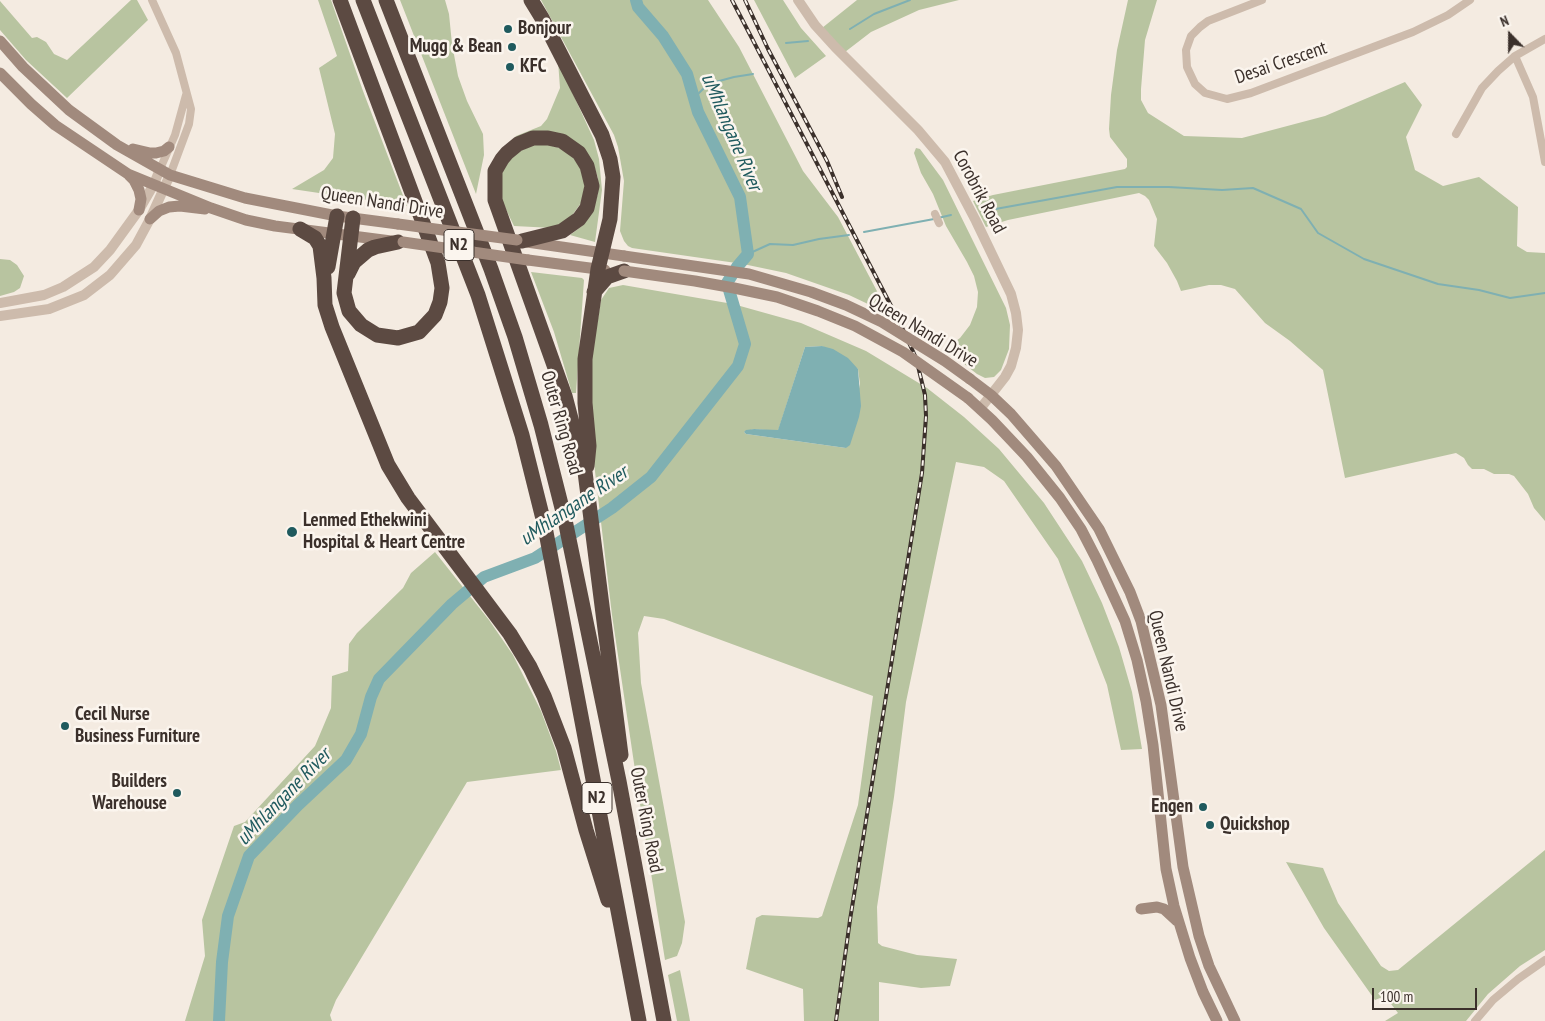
<!DOCTYPE html>
<style>
body{margin:0}
#map{position:relative;width:1545px;height:1021px;overflow:hidden;background:#f4ebe1;font-family:"PT Sans Narrow",sans-serif}
canvas{display:block}
.north{position:absolute;left:1485px;top:10px;width:50px;height:50px;-webkit-text-stroke:4px #fbf5ee;paint-order:stroke;rotate:338deg;font-size:14px;font-weight:700;line-height:20px;text-align:center;color:#3b302b}
.north::after{content:'';display:block;margin:auto;width:18px;height:22px;background:#3b302b;clip-path:polygon(50% 0,100% 100%,50% 72%,0 100%)}
.scale{position:absolute;left:1372px;top:988px;width:105px;height:22px;box-sizing:border-box;border:2px solid #3b302b;border-top:0;padding-left:6px;font-size:15px;line-height:18px;white-space:nowrap;color:#3b302b;-webkit-text-stroke:4px #fbf5ee;paint-order:stroke}
</style>
<div id="map">
<canvas width="1545" height="1021"></canvas>
<div class="north">N</div>
<div class="scale">100 m</div>
</div>
<script>
const c = document.querySelector('canvas').getContext('2d');
c.lineJoin = 'round';
function fillPath(path, color) { c.fillStyle = color; c.fill(path, 'evenodd'); }
const poly = rows => new Path2D(rows.map(r => 'M' + r).join(''));
function trace(path, color, width, dash) { c.strokeStyle = color; c.lineWidth = width; c.lineCap = dash ? 'butt' : 'round'; c.setLineDash(dash || []); c.stroke(path); }
function drawText(font, color, halo, rows, align = 'center') {
  c.font = font + ' "PT Sans Narrow",sans-serif'; c.lineWidth = 5; c.setLineDash([]); c.textBaseline = 'middle'; c.strokeStyle = halo; c.fillStyle = color; for (const [text, x, y, turn = 0] of rows) {
    c.save(); c.translate(x, y); c.rotate((+turn || 0) * Math.PI / 180); c.textAlign = isNaN(turn) ? turn : align; if (halo) c.strokeText(text, 0, 0); c.fillText(text, 0, 0); c.restore();
  }
}
const green = poly([
 [131,0,137,0,148,20,67,98,26,60,0,30,0,1,32,38,37,37,46,42,54,54,67,60],
 [318,0,331,0,363,91,407,206,292,189,324,170,333,158,335,134,319,68,337,56],
 [400,0,445,0,449,14,452,44,458,76,467,101,483,134,484,155,476,194],
 [541,0,708,0,739,47,803,171,838,217,889,314,849,295,786,273,743,264,632,248,628,246,624,241,620,231,624,181,618,147,614,135],
 [754,0,783,0,801,28,826,56,795,78],
 [857,0,959,0,919,10,871,32,845,52,822,28],
 [1128,0,1157,0,1145,40,1141,89,1141,100,1148,113,1184,136,1242,138,1325,116,1405,82,1422,105,1406,137,1415,170,1443,186,1479,177,1518,207,1517,246,1527,252,1545,253,1545,521,1534,508,1528,494,1514,476,1509,474,1494,474,1484,469,1472,469,1468,465,1464,458,1456,453,1345,478,1323,370,1290,341,1265,323,1235,289,1221,285,1209,285,1181,291,1177,281,1167,263,1154,246,1157,219,1149,200,1145,196,1139,193,1008,220,986,227,973,201,993,195,1125,169,1127,167,1127,159,1110,137,1109,129,1111,95,1117,50],
 [558,61,594,140,599,159,602,190,595,242,570,235,582,226,594,207,598,193,598,178,593,163,580,145,509,145,516,136,541,126,547,119,560,88],
 [532,145,550,145,562,149,572,156,580,167,585,185,581,203,570,218,553,228,514,226,501,199,500,181,503,169,515,154],
 [916,148,920,149,943,180,1006,308,1010,325,1009,349,1001,370,994,377,985,378,977,374,945,349,960,338,970,325,977,307,978,292,974,276,967,262,946,226,933,194,921,173,914,153],
 [0,259,10,260,17,265,24,276,20,288,14,292,0,296],
 [531,272,582,278,584,280,576,393,572,393,554,332],
 [623,285,733,304,801,323,866,351,927,388,964,417,999,449,1044,503,1082,561,1102,603,1119,647,1132,692,1142,749,1121,750,1107,685,1058,559,1004,481,984,467,956,462,906,702,894,797,877,907,878,943,882,946,917,955,957,959,950,986,921,988,879,982,879,1021,804,1021,803,989,746,969,756,918,762,915,818,918,822,916,858,805,873,696,664,619,644,616,638,633,641,683,685,922,682,943,677,956,665,960,642,817,612,615,594,463,590,367,601,300,609,288],
 [822,346,858,369,860,384,846,448,746,434,744,432,754,429,778,431,805,347],
 [435,552,489,620,513,655,541,711,556,751,561,770,467,782,336,1000,330,1015,332,1021,185,1021,205,956,202,920,234,826,245,822,315,746,331,708,332,676,348,671,349,644,357,633,403,588,411,573],
 [1545,850,1545,950,1520,966,1488,994,1466,1021,1385,1021,1398,1013,1385,996,1375,1000,1324,928,1286,862,1323,868,1338,903,1381,966,1389,971,1398,970],
 [680,970,688,1010,690,1021,677,1021,668,975]
]);
const water = poly([
 [822,346,833,349,848,358,858,369,861,406,859,417,850,445,846,448,746,434,744,432,746,430,754,429,778,430,805,347]
]);
const stream = poly([
 [850,29,874,14,910,0],
 [786,43,808,41],
 [697,108,697,95,708,84,734,77,753,74],
 [990,210,1117,187,1169,187,1222,190,1253,188,1301,209,1318,233,1364,259,1438,284,1479,290,1510,298,1545,293],
 [938,218,951,215],
 [864,232,934,219],
 [748,254,770,244,793,245,819,239,849,235]
]);
const river = poly([
 [219,1021,222,962,228,916,249,856,298,805,346,760,361,734,371,697,379,679,452,604,484,577,535,558,612,508,651,477,738,366,745,344,727,283,737,267,748,254,740,197,698,112,687,74,663,36,638,7,636,0]
]);
const minor = poly([
 [152,0,176,53,191,109,189,124,170,175],
 [1262,0,1208,21,1200,27,1191,36,1186,50,1187,67,1195,84,1205,93,1227,99,1251,93,1413,32,1448,15,1470,0],
 [1515,56,1533,97,1545,162],
 [1456,134,1482,88,1498,71,1515,56,1545,39],
 [160,169,175,135,186,95],
 [935,214,939,223],
 [1475,1021,1493,1000,1518,979,1545,960]
]);
const tertiary = poly([
 [798,0,815,25,835,47,918,130,945,162,976,221,1011,294,1016,313,1018,330,1016,348,1011,366,1005,377,980,409],
 [0,303,44,295,63,287,94,267,110,250,139,210,154,184,160,169],
 [0,316,49,309,84,295,110,275,136,245,150,219,170,175]
]);
const secondary = poly([
 [0,41,23,67,69,110,117,145,170,175,245,198,337,216,398,224],
 [0,73,31,104,55,125,128,174,211,208,246,220,275,226,391,241],
 [133,149,150,153,156,153,164,151,169,147],
 [129,175,134,180,139,190,141,199,139,210],
 [150,219,159,211,169,207,180,206,205,209],
 [527,242,624,256],
 [528,260,605,270],
 [970,379,991,395,1011,414,1056,466,1099,529,1130,592,1141,621,1161,705,1183,867,1199,936,1209,966,1235,1021],
 [968,398,992,420,1027,457,1060,498,1081,529,1097,560,1125,621,1137,660,1146,701,1153,745,1166,869,1174,906,1190,958,1203,992,1217,1021],
 [1141,909,1157,907,1164,909,1177,921]
]);
const motorway = poly([
 [340,0,438,263,442,288,440,302,435,315,419,332,398,338,377,335,361,325,349,311,344,293,353,218],
 [363,0,478,295,522,435,545,527,639,1021],
 [386,0,491,269,515,337,541,425,565,520,619,781,664,1021],
 [531,0,542,18,602,135,610,159,613,177,610,219,598,269,585,359,585,403,589,446,587,466],
 [300,229,315,238,320,246,324,278,325,305,332,327,388,465,408,498,510,634,530,667,544,696,564,748,586,830,608,900],
 [522,241,562,231,579,219,587,208,592,186,587,166,579,153,562,141,548,138,533,138,518,144,507,153,502,159,495,171,495,200,565,396,585,472,621,755],
 [328,267,337,216],
 [348,274,354,262,368,250,375,247,398,242],
 [594,292,607,277,624,271]
]);
const rail = poly([
 [732,0,900,323,916,358,925,395,926,416,922,473,850,920,836,1021],
 [745,0,768,49,827,161,842,197]
]);
const secondaryBridge = poly([
 [398,224,517,240],
 [403,242,528,260],
 [624,256,749,274,811,292,846,305,882,322,945,361,970,379],
 [624,271,695,281,734,288,777,297,818,311,855,326,903,352,968,398]
]);
const markers = [
 [508,29,5,"#1f5a5e"],
 [512,47,5,"#1f5a5e"],
 [510,67,5,"#1f5a5e"],
 [292,532,6,"#1f5a5e"],
 [65,726,5,"#1f5a5e"],
 [177,793,5,"#1f5a5e"],
 [1203,807,5,"#1f5a5e"],
 [1210,825,5,"#1f5a5e"]
];
const shields = [
 [459,245,30],
 [597,798,30]
];
const shieldNames = [
 ["N2",459,245],
 ["N2",597,798]
];
const poiNames = [
 ["Bonjour",518,29],
 ["Mugg & Bean",502,47,"right"],
 ["KFC",520,67],
 ["Lenmed Ethekwini",303,521],
 ["Hospital & Heart Centre",303,543],
 ["Cecil Nurse",75,715],
 ["Business Furniture",75,737],
 ["Builders",167,782,"right"],
 ["Warehouse",167,804,"right"],
 ["Engen",1193,807,"right"],
 ["Quickshop",1220,825]
];
const streetNames = [
 ["Desai Crescent",1281,63,-19],
 ["Corobrik Road",979,192,62],
 ["Queen Nandi Drive",382,203,9],
 ["Queen Nandi Drive",923,331,31],
 ["Outer Ring Road",561,423,74],
 ["Queen Nandi Drive",1168,671,77],
 ["Outer Ring Road",646,820,79]
];
const waterNames = [
 ["uMhlangane River",731,132,67],
 ["uMhlangane River",574,506,-34],
 ["uMhlangane River",284,797,-46]
];
fillPath(green, '#b8c4a0');
fillPath(water, '#7fb0b2');
trace(stream, '#7fb0b2', 2);
trace(river, '#7fb0b2', 12);
trace(minor, '#cdbbac', 8);
trace(tertiary, '#cdbbac', 10);
trace(secondary, '#a18a7d', 11);
trace(motorway, '#5c4a42', 15);
trace(rail, '#3b302b', 4);
trace(rail, '#fbf5ee', 2, [5.5]);
trace(secondaryBridge, '#a18a7d', 11);
for (const [x, y, r, color] of markers) { const dot = new Path2D(); dot.arc(x, y, r, 0, 2 * Math.PI); c.fillStyle = color; c.fill(dot); trace(dot, '#fbf5ee', 2); }
for (const [x, y, w] of shields) { const box = new Path2D(); box.roundRect(x - w / 2, y - 15.5, w, 31, 4); c.fillStyle = '#fbf5ee'; c.fill(box); trace(box, '#3b302b', 1); }
drawText('bold 18px', '#3b302b', null, shieldNames);
drawText('bold 19px', '#3b302b', '#fbf5ee', poiNames, 'left');
drawText('19px', '#3b302b', '#fbf5ee', streetNames);
drawText('italic 20px', '#1f5a5e', '#fbf5ee', waterNames);
</script>
